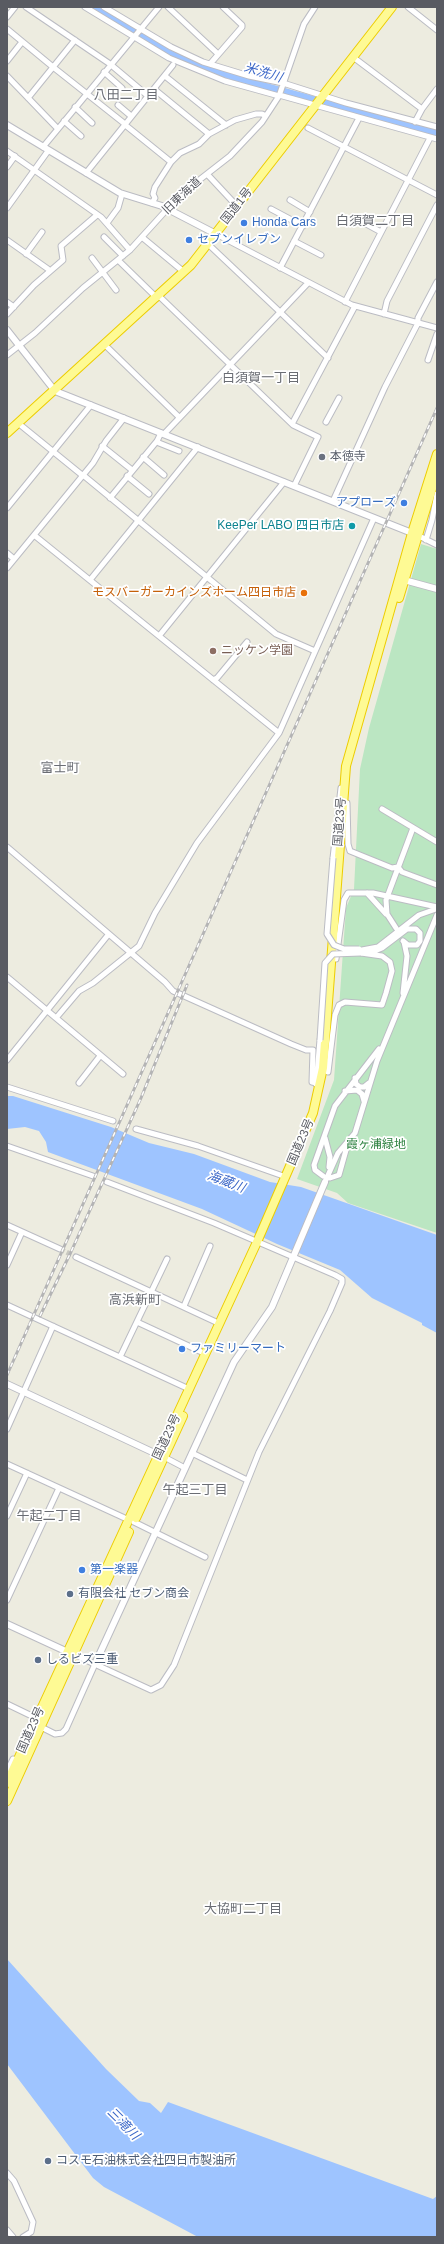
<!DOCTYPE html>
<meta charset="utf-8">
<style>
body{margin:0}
#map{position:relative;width:444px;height:2244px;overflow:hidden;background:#edece0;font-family:Arial,sans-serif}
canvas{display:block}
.frame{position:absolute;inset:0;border:8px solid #595b62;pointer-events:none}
</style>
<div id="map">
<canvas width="444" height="2244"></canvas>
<div class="frame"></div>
</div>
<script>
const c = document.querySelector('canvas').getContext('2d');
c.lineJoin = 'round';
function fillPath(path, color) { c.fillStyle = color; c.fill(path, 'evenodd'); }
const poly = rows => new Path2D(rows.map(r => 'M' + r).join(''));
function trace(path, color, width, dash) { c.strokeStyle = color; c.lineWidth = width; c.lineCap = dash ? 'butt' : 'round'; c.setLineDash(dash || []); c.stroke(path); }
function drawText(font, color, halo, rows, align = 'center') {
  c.font = font + ' Arial,"Noto Sans JP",sans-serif'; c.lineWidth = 3.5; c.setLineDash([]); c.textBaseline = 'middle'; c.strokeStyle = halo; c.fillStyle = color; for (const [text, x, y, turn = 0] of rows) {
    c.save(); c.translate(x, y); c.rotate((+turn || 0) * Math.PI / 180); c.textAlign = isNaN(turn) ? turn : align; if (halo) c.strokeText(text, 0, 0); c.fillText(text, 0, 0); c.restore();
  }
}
const green = poly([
 [421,544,437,549,437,1233,348,1203,337,1193,297,1179,334,1080,346,908,354,889,360,769,369,728]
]);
const water = poly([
 [7,1096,13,1096,111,1127,149,1143,194,1154,270,1182,301,1187,437,1235,437,1333,422,1325,422,1323,372,1298,340,1270,277,1244,202,1209,48,1152,46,1142,39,1131,25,1127,7,1129],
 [7,1959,106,2069,139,2101,150,2103,161,2113,168,2102,433,2199,437,2196,437,2237,198,2237,104,2187,93,2178,7,2064]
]);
const river = poly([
 [94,7,171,53,190,62,263,86,437,134]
]);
const minorTunnel = poly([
 [60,1249,76,1257]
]);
const minor = poly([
 [26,7,110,64,148,96],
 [85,7,169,58,225,81,279,96],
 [104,7,171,47,203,62,249,76,283,83,346,103,437,127],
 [168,7,217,53],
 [408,7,437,30],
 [7,17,15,7],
 [7,29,53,67],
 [353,57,422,109,437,89],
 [7,61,22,42],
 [210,64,242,27,242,25,223,7],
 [53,67,125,124],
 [104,72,122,88],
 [7,76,58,129],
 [165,76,226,125],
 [154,89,209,134],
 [279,95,437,139],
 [28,98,75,40],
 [118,105,131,116],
 [75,107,92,123],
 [64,121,81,136],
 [415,122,422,109],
 [124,124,171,162],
 [308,128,437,195],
 [43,147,159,7],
 [7,151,101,217,130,250],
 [7,167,15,156],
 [86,173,173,65],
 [207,174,235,204],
 [290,200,310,212],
 [152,203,155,198,153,194,155,187,171,162,180,153,199,144,209,134,235,120,256,114,262,114,266,116],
 [7,208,48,151],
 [271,209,303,226],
 [355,218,381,232],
 [107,223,118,208,122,194],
 [216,234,352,305,437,328],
 [104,237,123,256],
 [143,238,184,272],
 [7,240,48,269],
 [294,241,321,255],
 [208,244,280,312],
 [26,254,42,232],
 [92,258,116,290],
 [118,260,157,298],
 [280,268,359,118],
 [159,296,293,425,318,437,294,486],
 [7,302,14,307],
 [345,302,430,138],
 [280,312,328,358],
 [7,314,34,285,63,260,61,246,97,215],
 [384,314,387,301,437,205],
 [105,345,179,417],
 [7,355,35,333,83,288,130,250,180,195,230,156,262,122,279,96,304,24,315,7],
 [428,360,437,334],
 [326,422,339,398],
 [18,423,82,475],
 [292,424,355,306],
 [164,434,308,283],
 [157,441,159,443,179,451],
 [102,446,132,470],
 [143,457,164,475],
 [83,475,276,634,315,651],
 [127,476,149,494],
 [110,498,157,441,161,433],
 [333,501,385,387,418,323,418,318,437,282],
 [7,508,91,405],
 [34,535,279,733],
 [417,535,437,545],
 [426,540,432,520,437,494],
 [7,553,14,559],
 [7,568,93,463,106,441,124,418],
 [90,580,198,447],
 [159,636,284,482],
 [213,680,217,678,247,642],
 [347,803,348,844,350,851,392,868,398,867],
 [382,809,437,842],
 [7,847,165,982,173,991,291,1044,306,1050,313,1050,312,1082,316,1083],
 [333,858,341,788],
 [398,867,402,872,437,885],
 [367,893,386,914],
 [396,928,387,914,386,900,413,828],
 [362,950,378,947,419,915,436,909],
 [370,953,382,948,407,929,416,929,420,933,420,941,417,945,408,945,403,941],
 [336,959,344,900,348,893,373,893,437,907],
 [7,977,123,1074],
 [403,993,407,956,404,942],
 [56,1018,79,991,93,983,139,946,155,913,197,843,279,733,374,518],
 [7,1060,108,935],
 [328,1072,335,1015,339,1005,345,1002,382,1005,386,993,392,971,390,962,382,956,361,953],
 [355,1078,356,1084,360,1087,364,1087,369,1083],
 [79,1083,100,1056],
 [316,1084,320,1040],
 [7,1087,113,1121],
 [345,1091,357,1090,362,1094,364,1101],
 [136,1129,198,1146,286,1177],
 [325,1138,330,1157,329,1167],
 [7,1146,93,1176],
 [323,1176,315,1170,314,1165,335,1106,379,1049],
 [330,1178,339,1175,348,1143],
 [325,1182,338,1153,355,1133,377,1061,437,915],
 [7,1225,60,1249],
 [76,1257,216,1322],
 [7,1265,22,1232],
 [7,1305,189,1389],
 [184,1306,210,1246],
 [137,1322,206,1354],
 [120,1357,167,1259],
 [7,1429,53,1326],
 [192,1453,247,1480],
 [164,1457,185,1468],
 [7,1464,129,1520],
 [7,1516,27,1473],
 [134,1522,205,1557],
 [7,1600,59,1488],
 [75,1655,151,1690,161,1685,174,1665,259,1452,330,1311,342,1283,342,1279,335,1275,214,1223,107,1182],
 [7,1704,36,1718],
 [41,1727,55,1734,62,1733,66,1729,95,1664],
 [7,1771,13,1759,17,1760],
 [7,2173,14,2181,33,2222,31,2232,23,2237],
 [7,2230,13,2237]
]);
const tertiary = poly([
 [7,125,120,193,162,206,216,234],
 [7,330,55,391,412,533],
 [404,580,437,589],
 [7,1384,163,1457],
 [7,1624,72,1654],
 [95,1664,234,1362,272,1307,325,1182]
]);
const trunk = poly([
 [7,433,191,265,392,7],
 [399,598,437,472],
 [136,1518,183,1416],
 [7,1783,257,1242,313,1113,323,1068,346,766,412,533,437,454],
 [7,1801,129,1532]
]);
const rail = poly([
 [40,1316,70,1254,141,1098,187,985],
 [7,1375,437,408]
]);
const minorBridge = poly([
 [333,858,327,934,334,945,344,949,359,949],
 [320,1040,325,963,333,954,361,953]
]);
const markers = [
 [244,223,4,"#3f7fe0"],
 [189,240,4,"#3f7fe0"],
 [322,457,4,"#6b7280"],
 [404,503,4,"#3f7fe0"],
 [352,526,4,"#0f9aa8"],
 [304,593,4,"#e8710a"],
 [213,651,4,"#8d6e63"],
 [182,1349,4,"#3f7fe0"],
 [82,1570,4,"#3f7fe0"],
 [70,1594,4,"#5c6f8a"],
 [38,1660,4,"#5c6f8a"],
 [48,2161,4,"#5c6f8a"]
];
const streetNames = [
 ["旧東海道",182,196,-43],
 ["国道1号",237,206,-52],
 ["国道23号",340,822,-86],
 ["国道23号",301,1142,-67],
 ["国道23号",167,1437,-65],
 ["国道23号",31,1730,-66]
];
const shopNames = [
 ["Honda Cars",252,223],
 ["セブンイレブン",197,240],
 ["アプローズ",396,503,"right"],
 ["ファミリーマート",190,1349],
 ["第一楽器",90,1570]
];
const worshipNames = [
 ["本徳寺",330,457]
];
const cultureNames = [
 ["KeePer LABO 四日市店",344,526]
];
const foodNames = [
 ["モスバーガーカインズホーム四日市店",296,593]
];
const educationNames = [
 ["ニッケン学園",221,651]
];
const parkNames = [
 ["霞ヶ浦緑地",376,1145]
];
const serviceNames = [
 ["有限会社 セブン商会",78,1594],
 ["しるビズ三重",46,1660],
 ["コスモ石油株式会社四日市製油所",56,2161]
];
const waterNames = [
 ["米洗川",263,73,17],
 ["海蔵川",226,1182,21],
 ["三滝川",123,2124,45]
];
const neighbourhoodNames = [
 ["八田二丁目",126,95],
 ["白須賀二丁目",375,221],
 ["白須賀一丁目",261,378],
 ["富士町",60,768],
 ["高浜新町",135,1300],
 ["午起三丁目",195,1490],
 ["午起二丁目",49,1516],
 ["大協町二丁目",243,1909]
];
fillPath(green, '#bbe6c2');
fillPath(water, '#9ec4ff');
trace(river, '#9ec4ff', 8);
trace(minorTunnel, '#c8c8c0', 5, [5, 2.5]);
trace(minor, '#bbbcc3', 7);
trace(tertiary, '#bbbcc3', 8);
trace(trunk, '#edcd00', 10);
trace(minor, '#fff', 5);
trace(tertiary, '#fff', 6);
trace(trunk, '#fefa94', 8);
trace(rail, '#b4b4b5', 3);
trace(rail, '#fff', 1.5, [4.5]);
trace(minorBridge, '#bbbcc3', 7, []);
trace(minorBridge, '#fff', 5);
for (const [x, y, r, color] of markers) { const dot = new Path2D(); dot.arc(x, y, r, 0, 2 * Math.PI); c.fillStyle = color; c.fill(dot); trace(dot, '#fff', 1.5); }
drawText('12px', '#595b62', '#fff', streetNames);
drawText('12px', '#366cbe', '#fff', shopNames, 'left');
drawText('12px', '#5b616d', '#fff', worshipNames, 'left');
drawText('12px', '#0d838f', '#fff', cultureNames, 'right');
drawText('12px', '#c56008', '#fff', foodNames, 'right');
drawText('12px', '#785e54', '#fff', educationNames, 'left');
drawText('12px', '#2f8342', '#fff', parkNames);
drawText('12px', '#4e5e75', '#fff', serviceNames, 'left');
drawText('italic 13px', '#3b67c8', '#fff', waterNames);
drawText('13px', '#6a6d74', '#fff', neighbourhoodNames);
</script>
